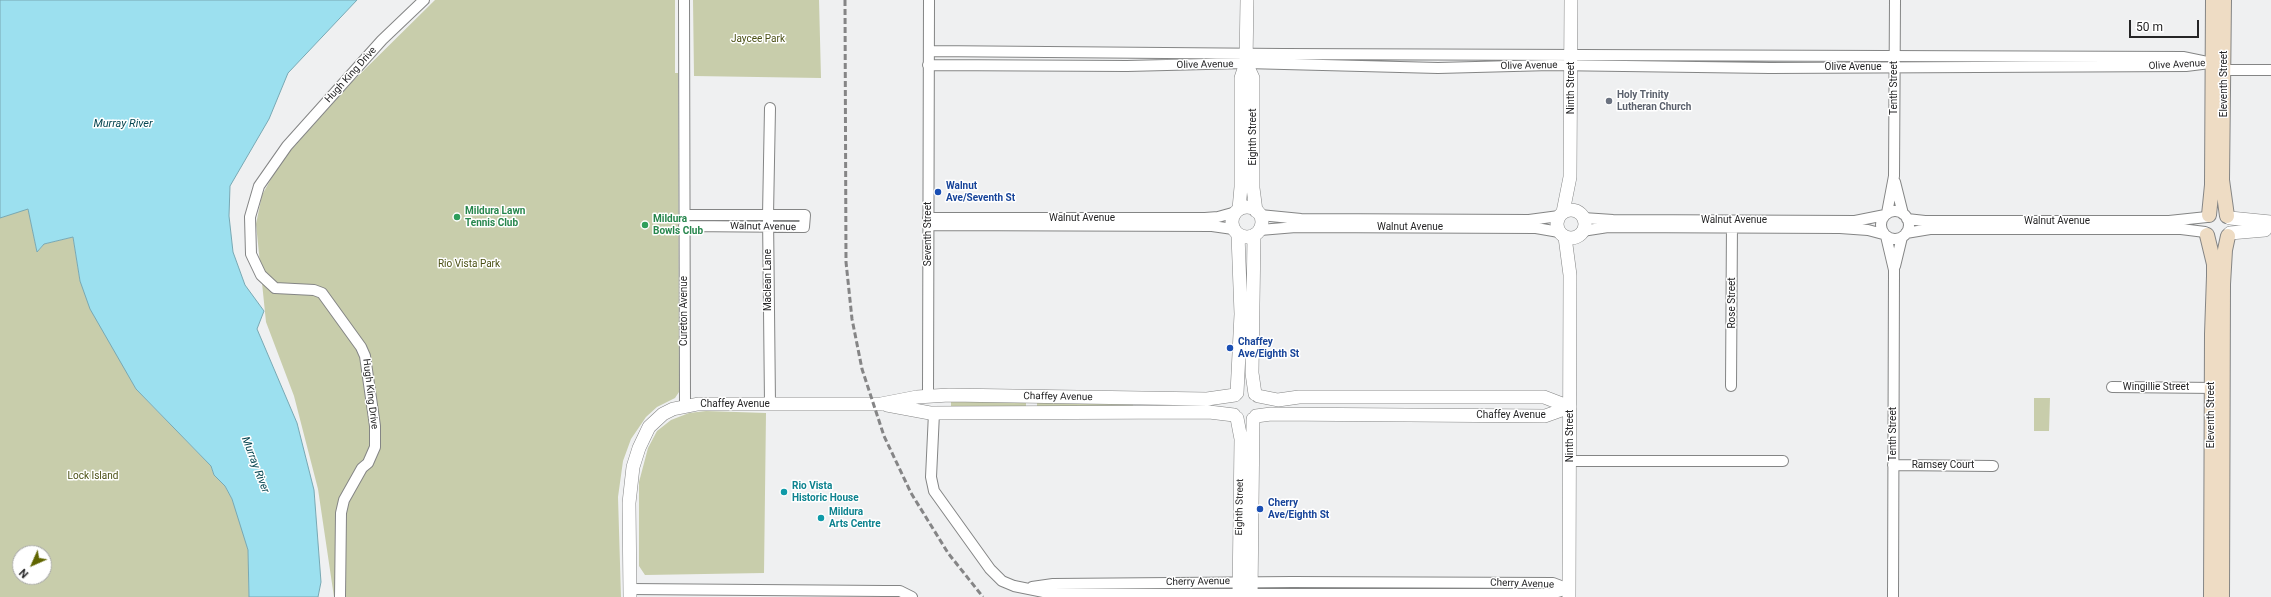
<!DOCTYPE html>
<style>
body{margin:0}
#map{position:relative;width:2271px;height:597px;overflow:hidden;background:#eff0f1;font-family:Roboto,sans-serif}
canvas{display:block}
.north{position:absolute;left:12px;top:545px;width:40px;height:40px;box-sizing:border-box;background:#fff;border:1px solid #a8a8a8;border-radius:50%;rotate:225deg;font-size:11px;font-weight:700;line-height:16px;text-align:center;color:#252526}
.north::after{content:'';display:block;margin:auto;width:14px;height:18px;background:#606500;clip-path:polygon(50% 0,100% 100%,50% 72%,0 100%)}
.scale{position:absolute;left:2129px;top:20px;width:70px;height:18px;box-sizing:border-box;border:2px solid #252526;border-top:0;padding-left:5px;font-size:12px;line-height:14px;white-space:nowrap;color:#252526;-webkit-text-stroke:3px #fff;paint-order:stroke}
</style>
<div id="map">
<canvas width="2271" height="597"></canvas>
<div class="north">N</div>
<div class="scale">50 m</div>
</div>
<script>
const c = document.querySelector('canvas').getContext('2d');
c.lineJoin = 'round';
function fillPath(path, color) { c.fillStyle = color; c.fill(path, 'evenodd'); }
const poly = rows => new Path2D(rows.map(r => 'M' + r).join(''));
function trace(path, color, width, dash) { c.strokeStyle = color; c.lineWidth = width; c.lineCap = dash ? 'butt' : 'round'; c.setLineDash(dash || []); c.stroke(path); }
function drawText(font, color, halo, rows, align = 'center') {
  c.font = font + ' Roboto,sans-serif'; c.lineWidth = 3; c.setLineDash([]); c.textBaseline = 'middle'; c.strokeStyle = halo; c.fillStyle = color; for (const [text, x, y, turn = 0] of rows) {
    c.save(); c.translate(x, y); c.rotate((+turn || 0) * Math.PI / 180); c.textAlign = isNaN(turn) ? turn : align; if (halo) c.strokeText(text, 0, 0); c.fillText(text, 0, 0); c.restore();
  }
}
const green = poly([
 [435,0,675,0,675,73,678,73,679,392,675,398,657,407,646,417,631,439,623,461,618,497,621,597,334,597,318,489,294,396,266,322,256,224,262,195,281,161,353,81],
 [693,0,819,0,821,78,694,76],
 [28,208,37,252,44,244,73,237,80,281,136,389,211,466,214,475,225,486,232,499,241,523,248,550,249,597,0,597,0,218],
 [20,553,44,553,44,577,20,577],
 [2034,398,2050,398,2049,431,2034,431],
 [951,400,1026,402,1026,407,951,408],
 [1037,402,1133,403,1133,408,1037,407],
 [706,411,766,413,764,573,645,575,639,566,639,482,648,448,657,431,671,420,689,413]
]);
const water = poly([
 [0,0,357,0,288,73,269,119,230,186,229,216,233,252,245,285,264,311,257,329,297,423,314,490,321,582,318,597,249,597,248,550,232,499,225,486,214,475,211,466,136,389,90,309,80,281,73,237,44,244,37,252,28,209,0,218,0,0]
]);
const minor = poly([
 [684,0,685,405],
 [929,51,1283,54,2183,57,2212,63],
 [928,65,1127,66,1246,63,1438,68,1551,65,1770,68,2186,66,2210,63],
 [2217,70,2271,70],
 [770,108,768,215,770,404],
 [1895,182,1903,214],
 '1881 225a14 14 0 1 1 28 0a14 14 0 1 1-28 0Z',
 [1887,213,1894,176,1895,0],
 [1260,215,1301,219,1529,220,1559,216],
 [928,218,1205,218,1218,217,1236,212],
 [1583,218,1613,220,1855,221,1885,215],
 [1907,219,1925,221,2169,221,2207,217],
 [928,225,1212,226,1233,229],
 [684,226,804,227,805,215,685,215],
 [1260,230,1296,227,1536,228,1559,232],
 [1582,231,1608,227,1840,228,1868,230,1883,234],
 [1906,233,1930,229,2181,229,2205,232],
 [1886,236,1894,270,1893,597],
 [1895,266,1902,237],
 [1731,386,1732,222],
 [2112,387,2217,388],
 [928,396,929,0],
 [934,413,931,477,934,491,990,569,1002,581,1014,586,1053,594,1550,594,1569,589],
 [1570,461,1783,461],
 [1893,465,1993,466],
 [1032,587,1053,584,1292,582,1553,583,1569,589],
 [630,589,885,591,900,591,912,597],
 [340,597,341,513,344,500,362,468,368,463,375,447,375,426,365,356,361,347,322,293,314,290,275,288,261,275,251,254,250,217,259,186,287,146,382,40,424,0]
]);
const tertiary = poly([
 [1246,63,1253,78,1253,188,1256,211],
 '1232 222a15 15 0 1 1 30 0a15 15 0 1 1-30 0Z',
 [1239,209,1241,187,1241,78,1246,63,1247,0],
 '1557 224a14 14 0 1 1 28 0a14 14 0 1 1-28 0Z',
 [1563,212,1570,177,1571,0],
 [2230,218,2271,222],
 [2230,233,2265,230],
 [1254,235,1252,373,1255,394],
 [1565,237,1570,275,1569,597],
 [1237,393,1241,314,1238,235],
 [1258,396,1278,400,1299,397,1544,397,1570,407],
 [887,405,930,413,1209,412,1234,415],
 [1256,416,1271,414,1545,416,1570,407],
 [1237,418,1241,439,1239,597],
 [630,597,629,503,633,467,639,448,649,427,663,414,673,409,698,404,881,404,917,397,949,395,1207,399,1235,395],
 [1251,597,1253,419]
]);
const secondary = poly([
 [2224,0,2222,180,2227,216],
 [2209,215,2212,185,2213,0],
 [2207,235,2214,264,2214,276,2212,334,2211,597],
 [2222,597,2223,284,2225,250,2228,236]
]);
const rail = poly([
 [845,0,846,262,852,319,862,369,884,436,911,493,948,553,983,597]
]);
const markers = [
 [1609,101,4,"#6b7280"],
 [938,192,4,"#1a4fb4"],
 [457,217,4,"#2e9e5b"],
 [645,225,4,"#2e9e5b"],
 [1230,348,4,"#1a4fb4"],
 [784,492,4,"#0f9aa8"],
 [1260,509,4,"#1a4fb4"],
 [821,518,4,"#0f9aa8"]
];
const parkNames = [
 ["Jaycee Park",758,39],
 ["Rio Vista Park",469,264],
 ["Lock Island",93,476]
];
const streetNames = [
 ["Olive Avenue",1205,65,-1],
 ["Olive Avenue",2177,65,-3],
 ["Olive Avenue",1529,66,-1],
 ["Olive Avenue",1853,67],
 ["Hugh King Drive",351,75,-48],
 ["Eleventh Street",2224,84,-90],
 ["Ninth Street",1571,88,-90],
 ["Tenth Street",1894,88,-90],
 ["Eighth Street",1253,137,-90],
 ["Walnut Avenue",1082,218],
 ["Walnut Avenue",1734,220],
 ["Walnut Avenue",2057,221],
 ["Walnut Avenue",763,227,1],
 ["Walnut Avenue",1410,227],
 ["Seventh Street",928,234,-90],
 ["Maclean Lane",768,280,-90],
 ["Rose Street",1732,303,-90],
 ["Cureton Avenue",684,311,-90],
 ["Wingillie Street",2156,387],
 ["Hugh King Drive",370,394,83],
 ["Chaffey Avenue",1058,397,1],
 ["Chaffey Avenue",735,404],
 ["Chaffey Avenue",1511,415],
 ["Eleventh Street",2211,415,-90],
 ["Tenth Street",1893,434,-90],
 ["Ninth Street",1570,436,-90],
 ["Ramsey Court",1943,465],
 ["Eighth Street",1240,507,-89],
 ["Cherry Avenue",1198,582,-1],
 ["Cherry Avenue",1522,584,2]
];
const worshipNames = [
 ["Holy Trinity",1617,95],
 ["Lutheran Church",1617,107]
];
const transitNames = [
 ["Walnut",946,186],
 ["Ave/Seventh St",946,198],
 ["Chaffey",1238,342],
 ["Ave/Eighth St",1238,354],
 ["Cherry",1268,503],
 ["Ave/Eighth St",1268,515]
];
const leisureNames = [
 ["Mildura Lawn",465,211],
 ["Tennis Club",465,223],
 ["Mildura",653,219],
 ["Bowls Club",653,231]
];
const cultureNames = [
 ["Rio Vista",792,486],
 ["Historic House",792,498],
 ["Mildura",829,512],
 ["Arts Centre",829,524]
];
const waterNames = [
 ["Murray River",123,124],
 ["Murray River",255,465,69]
];
fillPath(green, '#c8cdab');
fillPath(water, '#9ce0ef');
trace(water, '#78a8b3', 1);
trace(minor, '#848585', 12);
trace(tertiary, '#848585', 14);
trace(secondary, '#848585', 16);
trace(minor, '#fff', 10);
trace(tertiary, '#fff', 13);
trace(secondary, '#eedcc4', 14);
trace(rail, '#858586', 3, [6, 3]);
for (const [x, y, r, color] of markers) { const dot = new Path2D(); dot.arc(x, y, r, 0, 2 * Math.PI); c.fillStyle = color; c.fill(dot); trace(dot, '#fff', 1.5); }
drawText('10px', '#4a4f14', '#fff', parkNames);
drawText('10px', '#252526', '#fff', streetNames);
drawText('bold 10px', '#5b616d', '#fff', worshipNames, 'left');
drawText('bold 10px', '#164399', '#fff', transitNames, 'left');
drawText('bold 10px', '#27864d', '#fff', leisureNames, 'left');
drawText('bold 10px', '#0d838f', '#fff', cultureNames, 'left');
drawText('italic 11px', '#084752', '#fff', waterNames);
</script>
